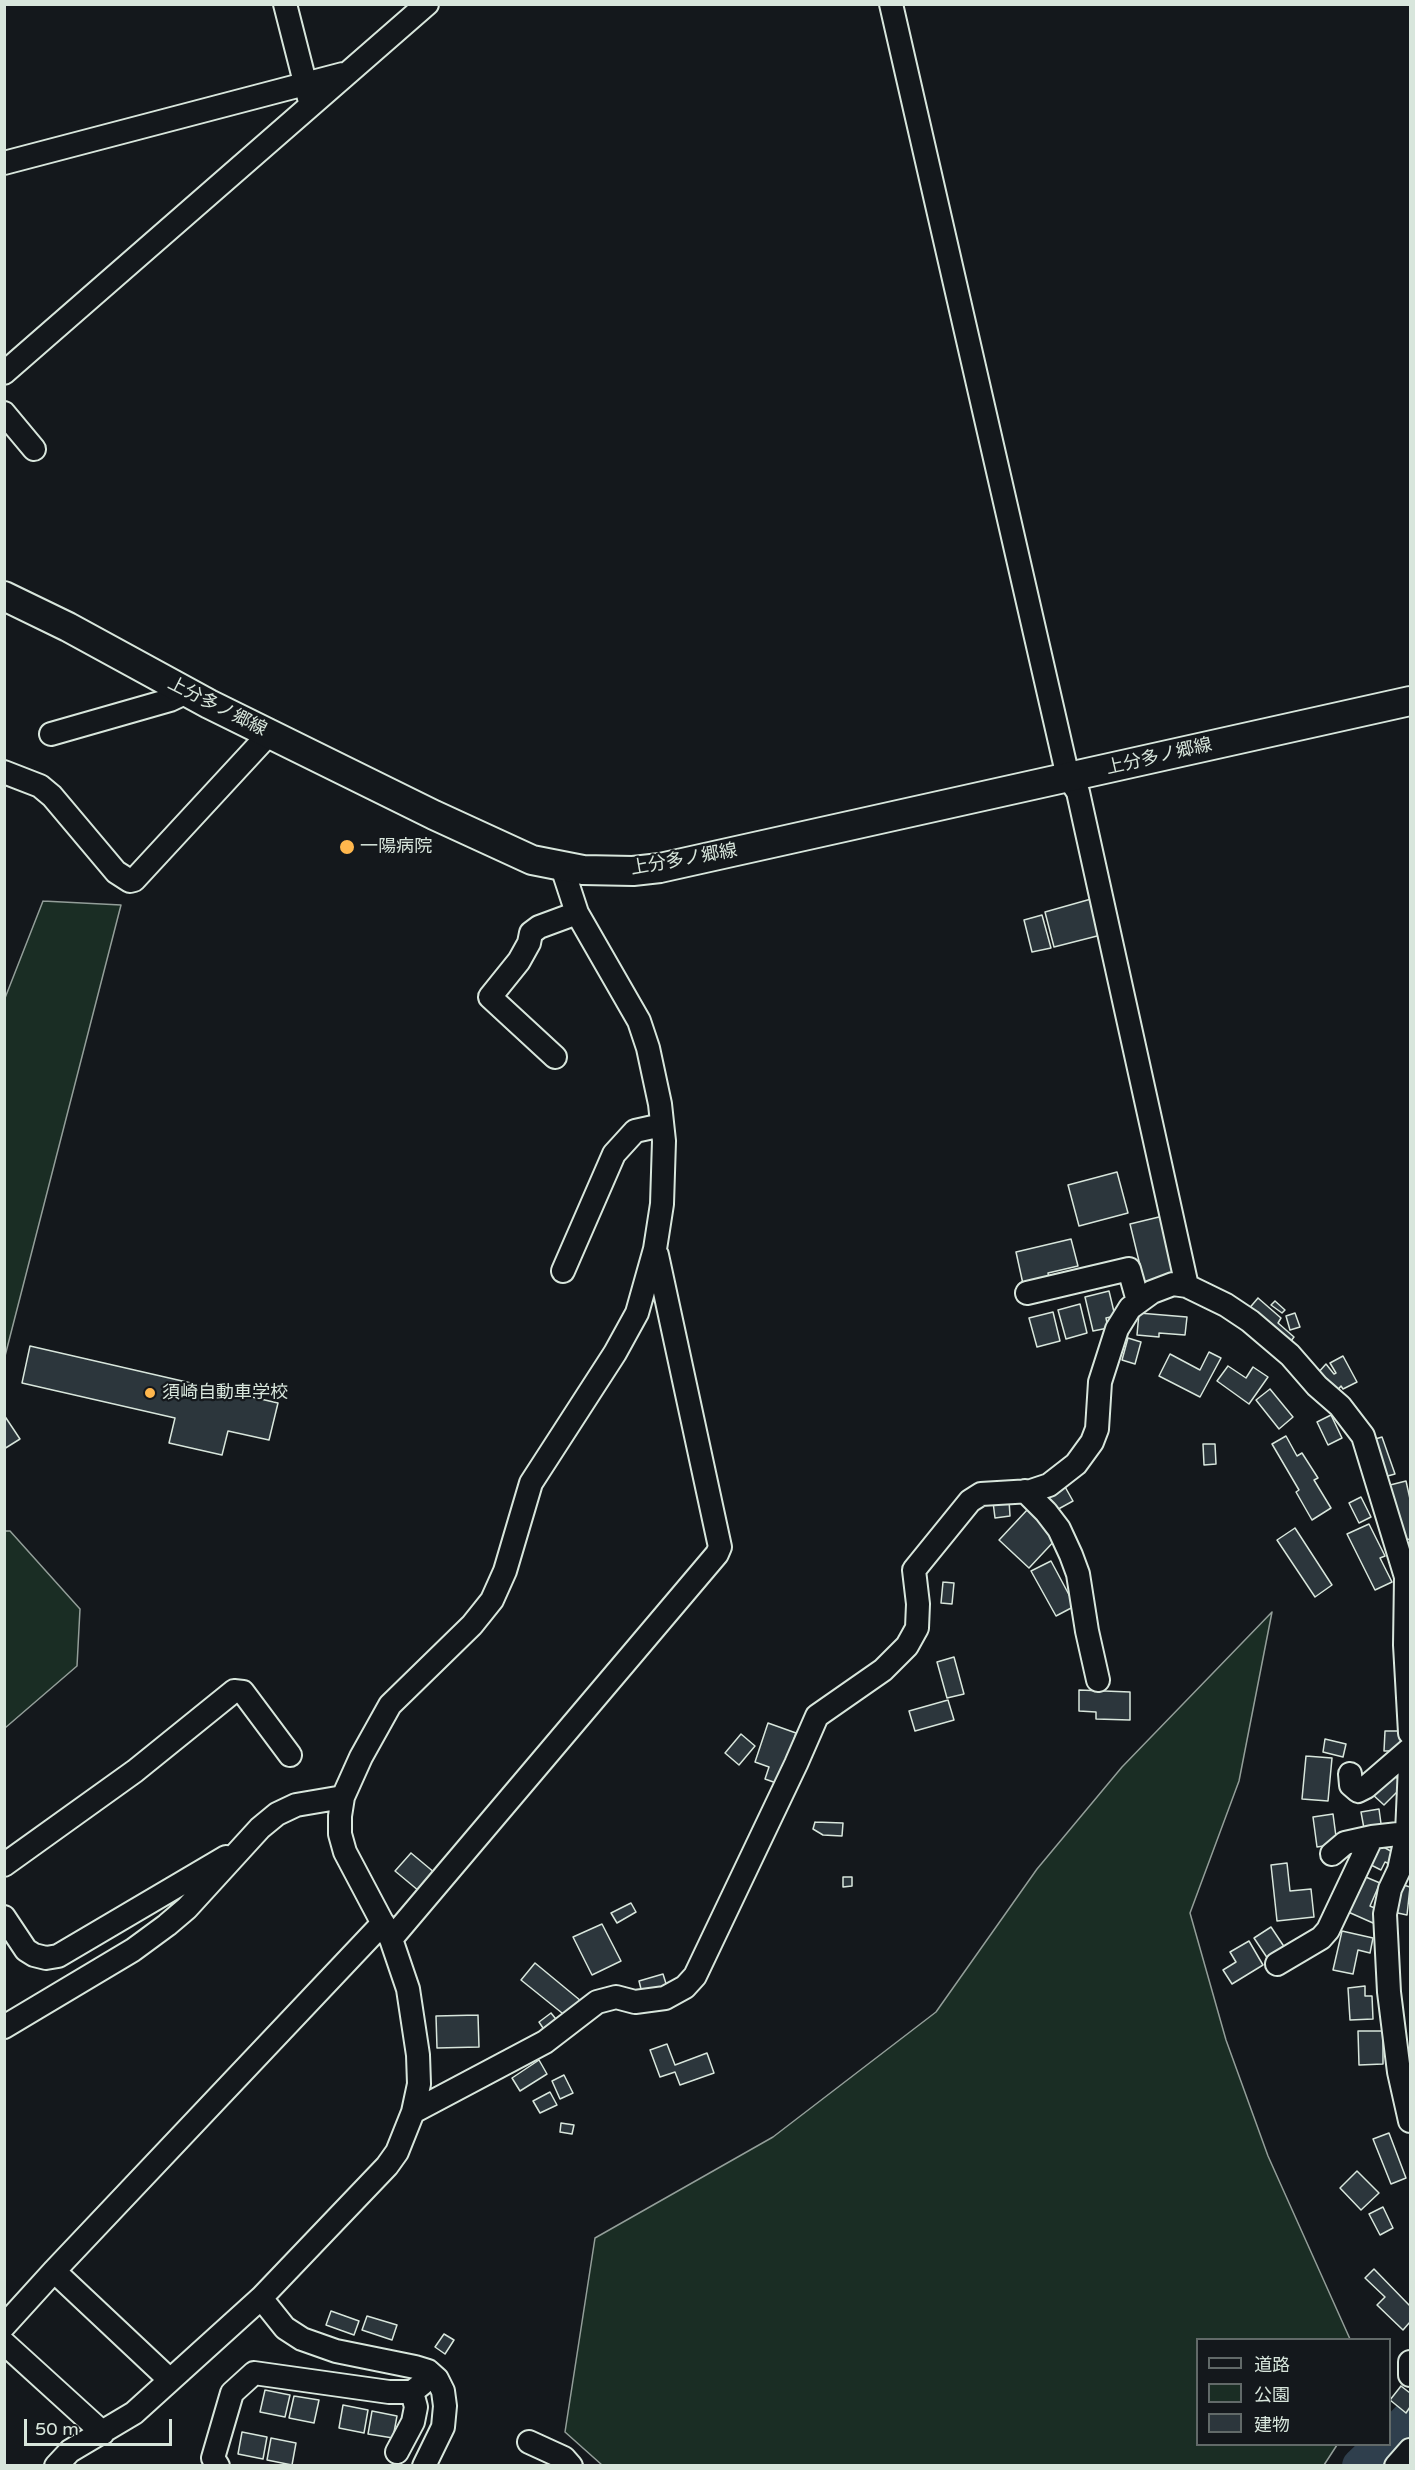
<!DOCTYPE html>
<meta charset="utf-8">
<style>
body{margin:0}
#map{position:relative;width:1415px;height:2470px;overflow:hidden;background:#14181c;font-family:"Varela Round","Noto Sans JP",sans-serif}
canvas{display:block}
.frame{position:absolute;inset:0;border:6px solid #d8e6dc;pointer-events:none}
.legend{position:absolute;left:1196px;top:2338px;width:195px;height:108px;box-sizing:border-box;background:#14181c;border:2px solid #626a69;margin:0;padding:8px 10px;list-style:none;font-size:18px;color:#d8e6dc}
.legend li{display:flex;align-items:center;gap:12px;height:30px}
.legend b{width:30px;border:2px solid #626a69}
.scale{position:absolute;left:24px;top:2419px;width:148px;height:27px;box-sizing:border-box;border:3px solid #d8e6dc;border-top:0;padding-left:8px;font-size:18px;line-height:21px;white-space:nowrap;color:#d8e6dc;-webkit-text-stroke:4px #14181c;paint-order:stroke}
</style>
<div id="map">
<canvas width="1415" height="2470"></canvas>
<div class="frame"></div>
<ul class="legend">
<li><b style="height:8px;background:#14181c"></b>道路</li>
<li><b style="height:16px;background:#1a2d24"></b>公園</li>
<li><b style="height:16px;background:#2c363c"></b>建物</li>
</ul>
<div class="scale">50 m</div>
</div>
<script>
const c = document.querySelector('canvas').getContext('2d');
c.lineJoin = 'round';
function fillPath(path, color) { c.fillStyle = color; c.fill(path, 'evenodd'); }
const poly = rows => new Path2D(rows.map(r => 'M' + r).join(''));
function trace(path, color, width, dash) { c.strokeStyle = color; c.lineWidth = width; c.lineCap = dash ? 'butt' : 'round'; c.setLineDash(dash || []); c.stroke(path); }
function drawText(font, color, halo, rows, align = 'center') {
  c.font = font + ' "Varela Round","Noto Sans JP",sans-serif'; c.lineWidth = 4.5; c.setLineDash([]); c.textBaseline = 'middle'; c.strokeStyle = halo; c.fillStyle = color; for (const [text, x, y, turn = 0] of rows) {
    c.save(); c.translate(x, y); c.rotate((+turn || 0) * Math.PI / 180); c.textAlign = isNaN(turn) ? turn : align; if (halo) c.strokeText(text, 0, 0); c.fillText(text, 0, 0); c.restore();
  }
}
const green = poly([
 [43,901,121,905,5,1356,5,998,43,901],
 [5,1531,10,1531,80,1609,77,1666,5,1728,5,1531],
 [1272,1612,1239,1781,1190,1913,1226,2040,1268,2156,1350,2339,1198,2340,1198,2444,1337,2445,1324,2465,602,2465,565,2432,595,2238,773,2137,936,2012,1037,1869,1122,1767,1272,1612]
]);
const river = poly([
 [1390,2438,1410,2418],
 [1360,2466,1383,2444]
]);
const building = poly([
 [1091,899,1101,935,1054,947,1045,912,1091,899],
 [1042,915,1051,948,1032,952,1024,920,1042,915],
 [1117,1172,1128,1213,1079,1226,1068,1185,1117,1172],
 [1163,1216,1176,1275,1144,1282,1130,1224,1163,1216],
 [1071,1239,1078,1266,1048,1273,1049,1278,1023,1284,1016,1252,1071,1239],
 [1109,1291,1115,1316,1106,1318,1108,1328,1093,1331,1085,1297,1109,1291],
 [1258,1298,1281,1318,1278,1323,1294,1337,1287,1346,1247,1311,1258,1298],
 [1275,1301,1285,1310,1282,1313,1271,1305,1275,1301],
 [1080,1304,1087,1333,1066,1339,1058,1310,1080,1304],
 [1053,1312,1060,1341,1037,1347,1029,1318,1053,1312],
 [1139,1313,1187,1317,1185,1335,1159,1333,1159,1337,1137,1335,1139,1313],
 [1295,1313,1300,1327,1290,1330,1286,1316,1295,1313],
 [1128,1338,1141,1342,1135,1364,1122,1360,1128,1338],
 [30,1346,278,1403,269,1440,228,1431,222,1455,169,1443,175,1418,22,1383,30,1346],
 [1209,1352,1221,1358,1200,1397,1159,1376,1170,1354,1200,1370,1209,1352],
 [1343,1356,1357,1382,1343,1389,1341,1386,1336,1392,1317,1374,1326,1364,1334,1374,1336,1373,1330,1363,1343,1356],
 [1228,1366,1246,1378,1253,1367,1268,1377,1249,1404,1217,1381,1228,1366],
 [1270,1389,1293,1417,1279,1429,1256,1400,1270,1389],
 [4,1415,20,1439,4,1449,4,1415],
 [1331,1415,1342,1438,1328,1445,1317,1422,1331,1415],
 [1286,1436,1297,1456,1302,1453,1318,1478,1314,1480,1331,1508,1312,1520,1296,1492,1299,1490,1272,1444,1286,1436],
 [1382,1437,1395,1474,1384,1477,1372,1440,1382,1437],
 [1203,1444,1215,1444,1216,1464,1204,1465,1203,1444],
 [1406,1481,1410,1499,1410,1539,1405,1540,1390,1485,1406,1481],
 [1064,1485,1073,1501,1053,1512,1044,1496,1064,1485],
 [1361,1497,1371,1517,1359,1523,1349,1503,1361,1497],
 [1009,1500,1010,1516,995,1518,993,1502,1009,1500],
 [1028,1509,1058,1537,1029,1568,999,1540,1028,1509],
 [1369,1524,1385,1556,1380,1558,1392,1582,1375,1590,1347,1534,1369,1524],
 [1295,1528,1332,1585,1315,1597,1277,1540,1295,1528],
 [1051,1561,1075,1606,1056,1616,1031,1571,1051,1561],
 [943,1582,954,1583,952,1604,941,1603,943,1582],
 [954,1657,964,1694,947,1698,937,1662,954,1657],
 [1079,1690,1130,1692,1130,1720,1096,1719,1096,1712,1079,1711,1079,1690],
 [948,1700,954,1720,915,1731,909,1711,948,1700],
 [768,1723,796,1733,779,1784,765,1779,769,1767,755,1762,768,1723],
 [1385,1731,1401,1731,1402,1751,1384,1751,1385,1731],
 [741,1734,755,1746,739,1765,725,1753,741,1734],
 [1325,1739,1346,1744,1343,1757,1323,1752,1325,1739],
 [1306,1756,1332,1758,1328,1801,1302,1799,1306,1756],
 [1392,1773,1404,1785,1384,1805,1372,1794,1392,1773],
 [1379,1809,1382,1831,1365,1834,1361,1812,1379,1809],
 [1333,1814,1337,1844,1317,1847,1313,1817,1333,1814],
 [815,1822,843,1823,842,1836,823,1835,813,1829,815,1822],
 [1378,1844,1396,1854,1390,1864,1385,1862,1381,1870,1367,1863,1378,1844],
 [411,1853,435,1873,419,1891,395,1871,411,1853],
 [1287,1863,1290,1891,1311,1889,1314,1917,1277,1921,1271,1865,1287,1863],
 [1361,1875,1380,1883,1370,1906,1379,1910,1373,1923,1346,1911,1361,1875],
 [843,1877,852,1877,852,1886,843,1887,843,1877],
 [1400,1884,1410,1887,1407,1915,1393,1912,1400,1884],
 [631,1903,636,1912,617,1923,611,1913,631,1903],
 [602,1924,621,1961,592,1975,573,1937,602,1924],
 [1271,1927,1287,1951,1270,1962,1254,1938,1271,1927],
 [1342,1931,1373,1938,1370,1953,1358,1950,1353,1974,1333,1970,1342,1931],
 [1249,1941,1263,1965,1232,1984,1223,1970,1236,1962,1230,1952,1249,1941],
 [535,1963,581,2001,567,2017,521,1980,535,1963],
 [663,1974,668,1990,643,1997,639,1981,663,1974],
 [1365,1986,1365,1996,1372,1996,1373,2019,1350,2020,1348,1988,1365,1986],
 [551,2013,560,2024,547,2034,539,2022,551,2013],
 [478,2015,479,2047,437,2048,436,2016,478,2015],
 [1358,2031,1383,2031,1383,2064,1359,2065,1358,2031],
 [667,2044,675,2065,707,2053,714,2073,680,2085,675,2072,660,2077,650,2050,667,2044],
 [539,2060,547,2074,520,2091,512,2078,539,2060],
 [564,2075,573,2093,560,2099,552,2081,564,2075],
 [550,2092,557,2105,540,2113,533,2101,550,2092],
 [561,2123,574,2125,572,2134,560,2132,561,2123],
 [1389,2133,1406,2178,1391,2184,1373,2139,1389,2133],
 [1357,2171,1379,2193,1361,2210,1340,2188,1357,2171],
 [1383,2207,1393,2228,1380,2235,1369,2214,1383,2207],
 [1374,2269,1410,2306,1410,2322,1403,2330,1377,2305,1385,2297,1365,2278,1374,2269],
 [331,2311,359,2321,354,2335,326,2325,331,2311],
 [367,2316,397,2325,392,2340,362,2330,367,2316],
 [444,2334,454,2340,445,2354,435,2347,444,2334],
 [1401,2386,1410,2393,1410,2407,1406,2413,1390,2400,1401,2386],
 [265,2390,290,2395,285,2417,260,2412,265,2390],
 [294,2396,319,2400,314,2423,289,2418,294,2396],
 [343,2405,368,2410,364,2433,339,2428,343,2405],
 [372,2411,397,2416,393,2438,368,2434,372,2411],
 [242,2432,267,2437,263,2459,238,2454,242,2432],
 [271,2438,296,2443,292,2465,267,2460,271,2438]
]);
const minor = poly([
 [285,4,309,98],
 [891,4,1068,777,1078,792,1187,1286],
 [4,163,343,74],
 [4,373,427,4],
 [4,413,34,449],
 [51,734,170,700,187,692],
 [4,772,40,786,52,796,116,872,130,881,134,880,269,734],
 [555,1057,490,997,519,961,529,943,531,933,539,927,577,913],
 [563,1271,614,1154,635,1131,662,1125],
 [1027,1293,1129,1269,1138,1301],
 [1025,1491,1046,1512,1059,1529,1071,1555,1078,1574,1087,1631,1098,1680],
 [1410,1765,1407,1833,1399,1870,1390,1889,1385,1914,1389,1992,1399,2072,1410,2121],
 [1350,1774,1351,1785,1358,1791,1366,1787,1410,1749],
 [1332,1854,1345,1843,1372,1837],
 [4,1865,135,1771,234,1691,243,1692,290,1755],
 [4,1917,26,1950,34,1955,46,1958,58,1956,226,1857],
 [391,1939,717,1554,720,1547,657,1255],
 [1277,1964,1321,1938,1328,1930,1372,1837,1407,1833],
 [4,2027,133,1950,167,1925,187,1908,260,1828,277,1814,296,1805,343,1797],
 [413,2112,545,2042,597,2002,616,1997,635,2002,665,1998,685,1987,695,1976,796,1764,817,1716,883,1670,907,1646,917,1628,918,1604,914,1570,970,1501,981,1494,1031,1491,1049,1485,1076,1464,1092,1442,1097,1429,1100,1382,1117,1329,1130,1308,1152,1292,1173,1284,1187,1286,1226,1305,1250,1321,1290,1355,1317,1386,1340,1406,1363,1436,1406,1577,1405,1645,1410,1733],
 [54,2271,170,2380],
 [261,2298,285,2328,302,2339,336,2351,415,2367,428,2371,437,2379,443,2391,445,2406,443,2427,424,2466],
 [4,2326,54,2271,383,1923],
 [4,2343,103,2433],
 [1410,2362,1410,2375],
 [529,2442,564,2458,571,2466],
 [397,2452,413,2422,416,2407,412,2392],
 [56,2466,70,2451,134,2413,261,2298,387,2166,397,2152,413,2112,419,2084,418,2055,408,1989,391,1939,345,1852,340,1834,340,1816,343,1797,361,1757,390,1705,472,1625,492,1600,505,1571,531,1483,615,1353,637,1313,655,1249,662,1204,664,1141,660,1104,648,1048,639,1021,577,913,562,867],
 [218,2466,213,2458,232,2393,254,2373,389,2392,412,2392,422,2384,428,2371],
 [1396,2466,1410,2450]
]);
const major = poly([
 [4,596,68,627,209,704,434,815,532,860,583,870,633,871,660,868,1410,701]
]);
const markers = [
 [347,847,8,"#ffb74d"],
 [150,1393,6,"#ffb74d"]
];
const streetNames = [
 ["上分多ノ郷線",217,707,27],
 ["上分多ノ郷線",1159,757,-13],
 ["上分多ノ郷線",684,860,-10]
];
const poiNames = [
 ["一陽病院",360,847],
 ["須崎自動車学校",162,1393]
];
fillPath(green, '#1a2d24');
trace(green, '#939e99', 1.5);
trace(river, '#2f3f4d', 36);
fillPath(building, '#2c363c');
trace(building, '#d8e6dc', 1.5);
trace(minor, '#d8e6dc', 26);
trace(major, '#d8e6dc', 32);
trace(minor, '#14181c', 22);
trace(major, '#14181c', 28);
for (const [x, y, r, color] of markers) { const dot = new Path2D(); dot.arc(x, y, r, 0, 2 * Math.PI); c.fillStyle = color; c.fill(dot); trace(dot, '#14181c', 2); }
drawText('18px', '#d8e6dc', '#14181c', streetNames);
drawText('18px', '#d8e6dc', '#14181c', poiNames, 'left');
</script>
